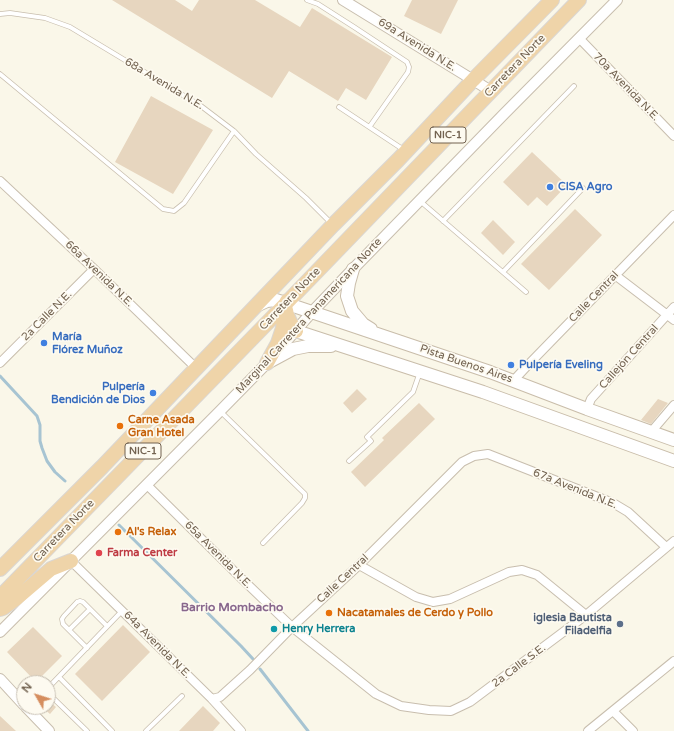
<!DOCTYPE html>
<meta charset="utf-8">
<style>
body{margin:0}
#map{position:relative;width:674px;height:731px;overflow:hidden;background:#faf7e9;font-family:"Varela Round",sans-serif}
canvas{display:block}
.north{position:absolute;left:16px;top:675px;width:40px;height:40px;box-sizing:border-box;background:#fdfaf0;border:1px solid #c5bdb0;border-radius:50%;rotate:309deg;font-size:11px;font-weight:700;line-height:16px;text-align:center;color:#726250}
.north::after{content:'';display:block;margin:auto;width:14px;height:18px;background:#d58d5e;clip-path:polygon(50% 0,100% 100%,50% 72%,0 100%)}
</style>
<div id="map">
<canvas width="674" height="731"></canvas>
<div class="north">N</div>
</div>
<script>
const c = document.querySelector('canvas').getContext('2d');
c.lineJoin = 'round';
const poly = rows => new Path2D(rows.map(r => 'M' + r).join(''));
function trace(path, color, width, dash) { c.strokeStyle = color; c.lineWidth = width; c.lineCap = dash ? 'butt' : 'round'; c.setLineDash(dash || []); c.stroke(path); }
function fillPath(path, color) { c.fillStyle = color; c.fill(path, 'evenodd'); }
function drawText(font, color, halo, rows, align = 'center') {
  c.font = font + ' "Varela Round",sans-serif'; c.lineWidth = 3.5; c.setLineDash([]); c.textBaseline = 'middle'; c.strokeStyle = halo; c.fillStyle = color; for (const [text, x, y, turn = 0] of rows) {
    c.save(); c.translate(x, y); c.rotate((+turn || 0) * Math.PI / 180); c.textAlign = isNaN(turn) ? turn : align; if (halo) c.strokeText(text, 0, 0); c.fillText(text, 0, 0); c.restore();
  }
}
const stream = poly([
 [0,376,37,416,40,425,40,441,42,448,47,461,55,472,65,481],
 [119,525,241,646,253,659],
 [260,669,308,731]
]);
const building = poly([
 [112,0,175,0,192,11,199,0,255,0,300,27,312,8,392,57,366,100,346,88,338,101,289,71,272,98],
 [412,0,458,0,441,34,404,16],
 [151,96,213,130,173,194,115,162],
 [532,152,567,185,547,206,537,197,528,206,503,182],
 [575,209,602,235,549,290,521,264],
 [493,220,515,242,503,255,481,233],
 [357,389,367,399,352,413,343,403],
 [658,399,668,403,651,424,641,420],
 [419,403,435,419,365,487,351,472,384,440,382,438],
 [123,625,150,652,102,701,75,674],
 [33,627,62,656,36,682,7,652],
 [49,701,56,707,50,714,43,708,44,707,48,707],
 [203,706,220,723,213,731,179,731],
 [0,716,16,731,0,731]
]);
const service = poly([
 [307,0,318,4,354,27,407,62,409,67,408,72,370,126],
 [0,14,10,13,45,18,70,27,201,106,234,131,256,154,306,198,331,223],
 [0,74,163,209,174,211,184,203,234,131],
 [339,107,404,150],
 [420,201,526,292],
 [443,221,574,86],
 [503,272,583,188],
 [220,411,305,494,305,498,302,503,263,543],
 [349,461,371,441,367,437,413,392,420,372],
 [69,630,90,609],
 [87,648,63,624,62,619,64,616,77,602,80,601,83,602,107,626],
 [59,677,112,731],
 [48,688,122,611],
 [48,693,87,731],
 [146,731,182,696]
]);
const minor = poly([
 [579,38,674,136],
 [0,181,94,269,196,368],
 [615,275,674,320],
 [0,363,94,269],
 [514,380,527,366,674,215],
 [587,409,591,399,674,307],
 [651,432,674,405],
 [147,485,241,578,292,627,376,694,401,706,429,710,451,711,470,702,586,615,674,541],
 [71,561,212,699,241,731],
 [359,565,416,597,433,602,450,599,509,572,522,570,537,575,586,615],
 [212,699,220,697,250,670,292,627,359,565,462,462,474,456,488,454,613,503,628,512,666,547],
 [613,711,633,731],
 [588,731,674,661]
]);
const tertiary = poly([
 [343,0,491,91],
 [0,632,220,411,267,363,312,312,353,269,504,114,617,0],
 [0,679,24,705],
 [26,707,49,731]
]);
const secondary = poly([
 [353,269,349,283,347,296,352,311,363,324,371,329],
 [256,306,267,301,276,300,490,372,587,409,674,440],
 [296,331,483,392,674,461],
 [267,363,293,349,308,346,331,346]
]);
const trunk = poly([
 [286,310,287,315,290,322,296,331],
 [267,363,278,343,283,328,286,303,287,301],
 [0,569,102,467,333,225,398,160,473,80,552,0],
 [0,597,270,320,579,0],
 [0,609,3,608,17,598,51,569,71,561]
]);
const markers = [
 [550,187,4,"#3f7fe0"],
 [44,343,4,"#3f7fe0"],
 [511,365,4,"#3f7fe0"],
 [153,393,4,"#3f7fe0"],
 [120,426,4,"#e8710a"],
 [118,532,4,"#e8710a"],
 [99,553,4,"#e0444e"],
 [329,613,4,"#e8710a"],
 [620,624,4,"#5c6f8a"],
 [274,629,4,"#0f9aa8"]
];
const shields = [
 [448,135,36],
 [143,451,36]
];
const shieldNames = [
 ["NIC-1",448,135],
 ["NIC-1",143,451]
];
const streetNames = [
 ["69a Avenida N.E.",417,45,32],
 ["Carretera Norte",515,66,-46],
 ["68a Avenida N.E.",164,84,31],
 ["70a Avenida N.E.",626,87,46],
 ["66a Avenida N.E.",99,274,44],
 ["Calle Central",594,297,-46],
 ["Carretera Norte",290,299,-46],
 ["2a Calle N.E.",47,316,-45],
 ["Marginal Carretera Panamericana Norte",309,316,-47],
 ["Callejón Central",629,357,-48],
 ["Pista Buenos Aires",466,364,19],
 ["67a Avenida N.E.",575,489,22],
 ["Carretera Norte",64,531,-46],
 ["65a Avenida N.E.",218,555,45],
 ["Calle Central",343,579,-43],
 ["64a Avenida N.E.",157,645,45],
 ["2a Calle S.E.",519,666,-37]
];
const shopNames = [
 ["CISA Agro",558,187],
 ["María",52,337],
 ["Flórez Muñoz",52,350],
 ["Pulpería Eveling",519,365],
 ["Pulpería",145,387,"right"],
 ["Bendición de Dios",145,400,"right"]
];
const foodNames = [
 ["Carne Asada",128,420],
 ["Gran Hotel",128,433],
 ["Al's Relax",126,532],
 ["Nacatamales de Cerdo y Pollo",337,613]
];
const healthNames = [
 ["Farma Center",107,553]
];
const serviceNames = [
 ["iglesia Bautista",612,618],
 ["Filadelfia",612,631]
];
const cultureNames = [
 ["Henry Herrera",282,629]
];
const neighbourhoodNames = [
 ["Barrio Mombacho",232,608]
];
trace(stream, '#a7c4d2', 3);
fillPath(building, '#e7d6bf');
trace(service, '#c8beae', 5.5);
trace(minor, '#c8beae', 10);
trace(tertiary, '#c8beae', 12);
trace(secondary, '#c9bdaa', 14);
trace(trunk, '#dad6d2', 16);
trace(service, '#fff', 4);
trace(minor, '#fff', 8);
trace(tertiary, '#fff', 10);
trace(secondary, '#fff', 12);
trace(trunk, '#efd4a9', 14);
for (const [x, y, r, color] of markers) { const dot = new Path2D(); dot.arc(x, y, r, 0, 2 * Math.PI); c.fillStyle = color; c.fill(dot); trace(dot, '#fdfaf0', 1.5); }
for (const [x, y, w] of shields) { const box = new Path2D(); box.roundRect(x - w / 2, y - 8, w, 16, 3); c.fillStyle = '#fdfaf0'; c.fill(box); trace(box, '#726250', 1); }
drawText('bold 10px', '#726250', null, shieldNames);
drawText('11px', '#726250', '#fdfaf0', streetNames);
drawText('bold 11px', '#366cbe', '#fdfaf0', shopNames, 'left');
drawText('bold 11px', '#c56008', '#fdfaf0', foodNames, 'left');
drawText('bold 11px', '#be3a42', '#fdfaf0', healthNames, 'left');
drawText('bold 11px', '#4e5e75', '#fdfaf0', serviceNames, 'right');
drawText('bold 11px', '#0d838f', '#fdfaf0', cultureNames, 'left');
drawText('bold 12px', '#88678d', '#fdfaf0', neighbourhoodNames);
</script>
